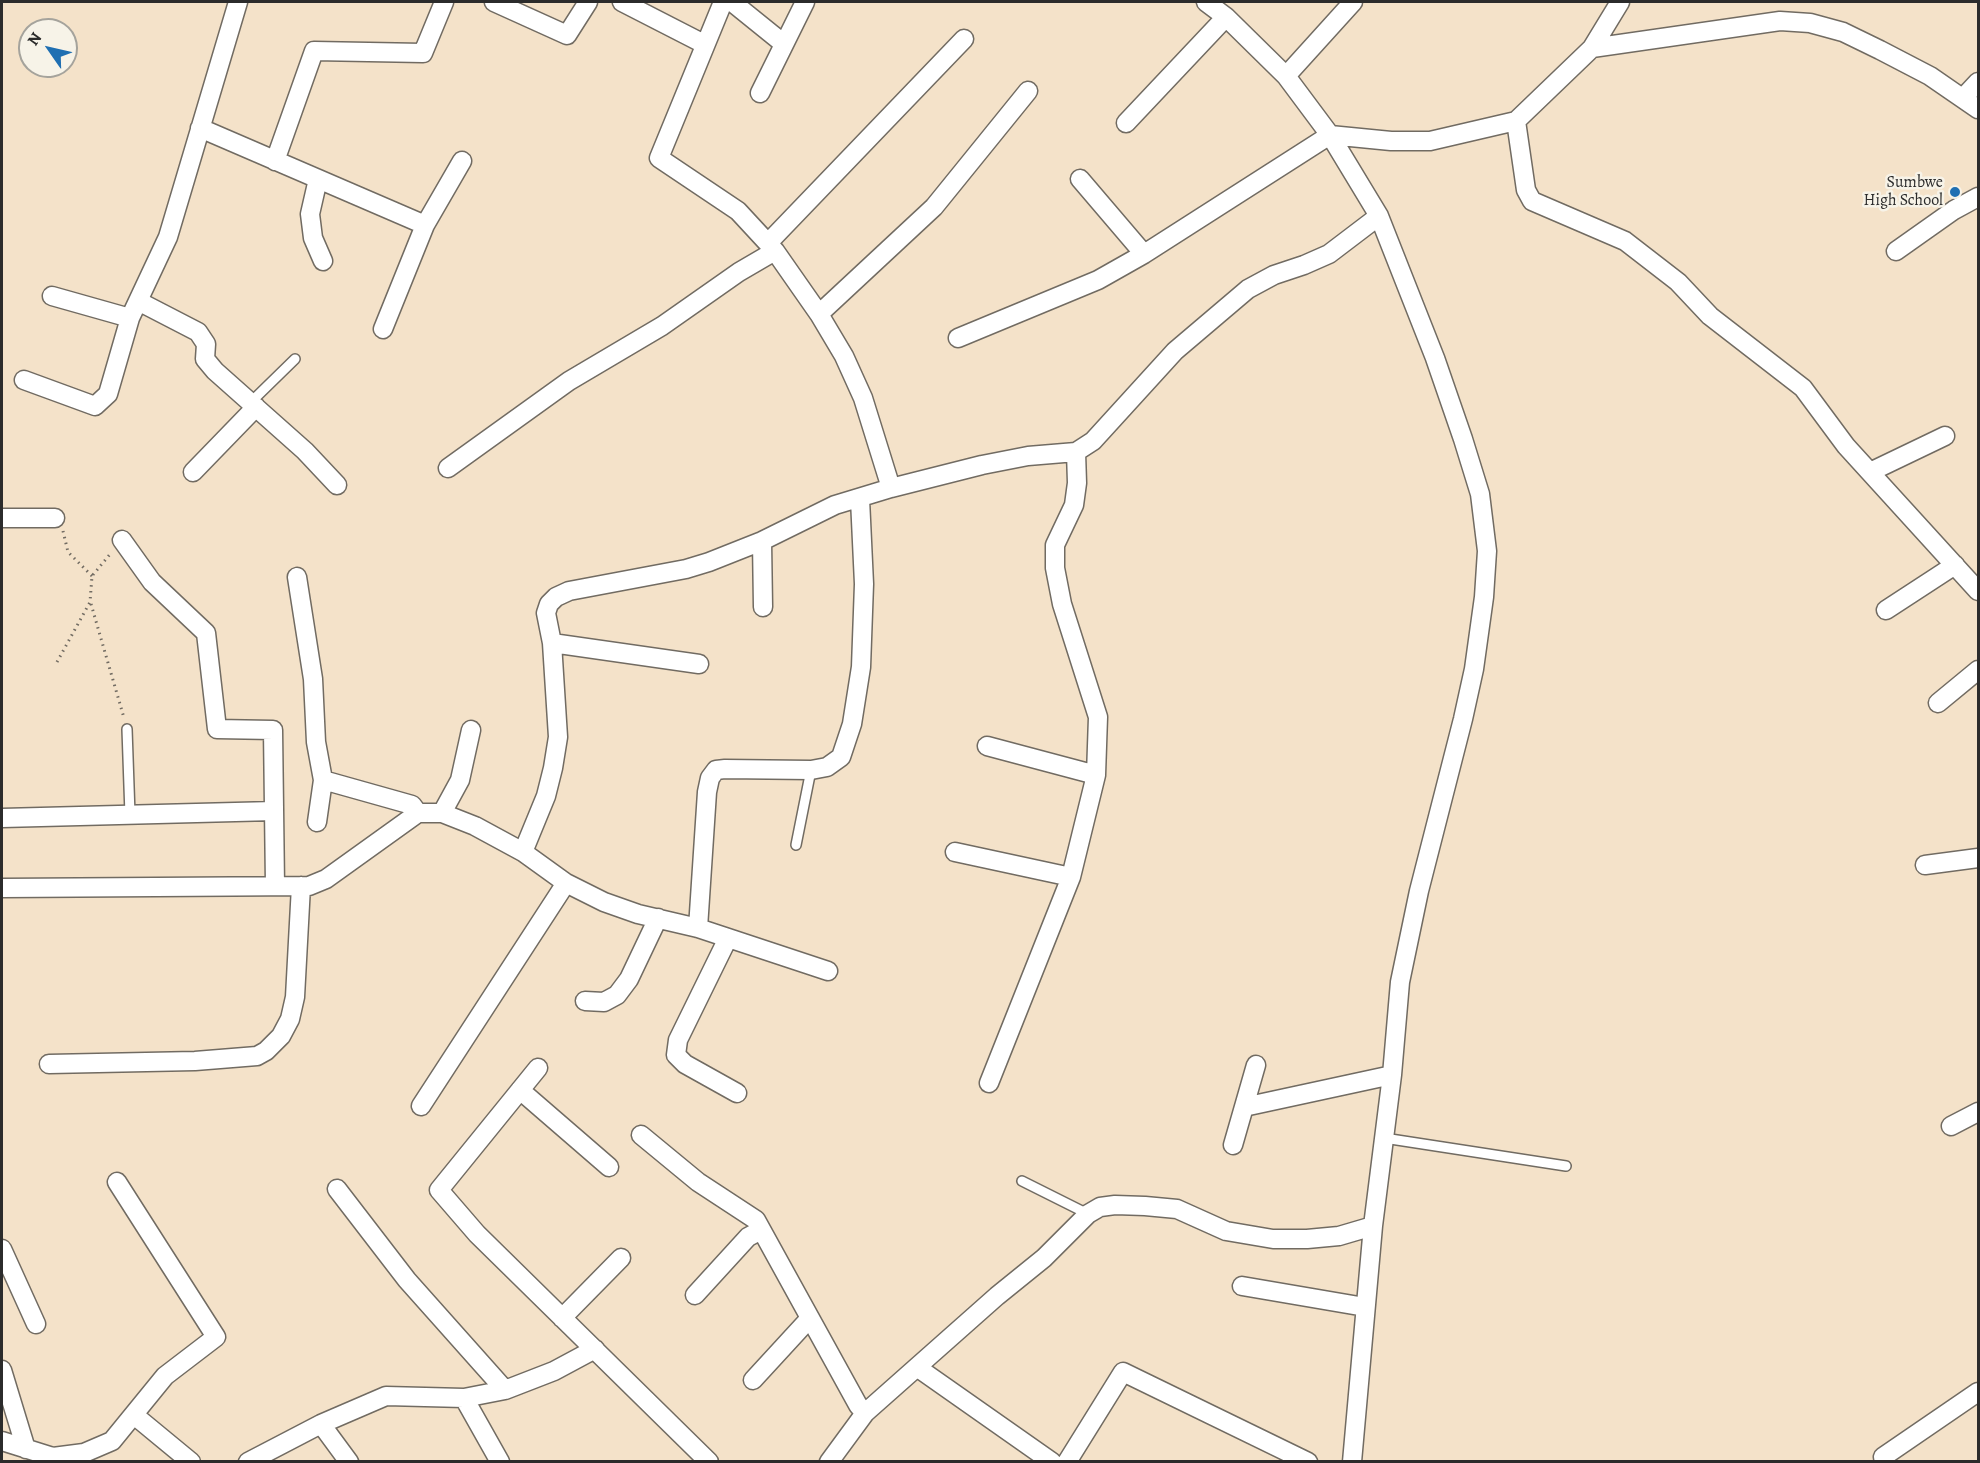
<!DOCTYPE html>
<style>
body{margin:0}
#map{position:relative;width:1980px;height:1463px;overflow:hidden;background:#f4e2c9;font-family:Alegreya,serif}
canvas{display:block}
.frame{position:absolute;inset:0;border:3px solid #2b2b2b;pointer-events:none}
.north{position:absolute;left:18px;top:18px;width:60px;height:60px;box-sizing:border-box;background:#f7f3e8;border:2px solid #a5a39c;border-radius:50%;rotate:304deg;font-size:16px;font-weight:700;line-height:24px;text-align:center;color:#2b2b2b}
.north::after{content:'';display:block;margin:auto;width:21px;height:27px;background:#1f6fb2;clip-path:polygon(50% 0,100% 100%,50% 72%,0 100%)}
</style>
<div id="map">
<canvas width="1980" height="1463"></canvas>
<div class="frame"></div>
<div class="north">N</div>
</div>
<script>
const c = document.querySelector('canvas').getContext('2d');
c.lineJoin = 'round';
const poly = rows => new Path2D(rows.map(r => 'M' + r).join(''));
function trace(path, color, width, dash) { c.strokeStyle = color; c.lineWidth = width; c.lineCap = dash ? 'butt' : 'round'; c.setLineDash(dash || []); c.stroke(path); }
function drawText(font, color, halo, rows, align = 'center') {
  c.font = font + ' Alegreya,serif'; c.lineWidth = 5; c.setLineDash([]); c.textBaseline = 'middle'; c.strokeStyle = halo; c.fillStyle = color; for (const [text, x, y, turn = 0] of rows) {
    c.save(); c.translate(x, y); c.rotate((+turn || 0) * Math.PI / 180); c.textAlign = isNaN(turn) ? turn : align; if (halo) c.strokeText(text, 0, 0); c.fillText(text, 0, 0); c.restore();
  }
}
const path = poly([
 [63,531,68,552,92,576],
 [91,604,124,718],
 [57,662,90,602,92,576,111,553]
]);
const service = poly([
 [251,402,295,359],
 [127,729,130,815],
 [796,845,811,770],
 [1384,1138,1566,1166],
 [1022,1181,1088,1214]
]);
const minor = poly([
 [494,2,567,35,588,2],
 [622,2,704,44],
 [723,2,659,158,738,211,775,251,819,314,844,356,863,398,891,488],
 [732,2,784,44],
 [1206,2,1226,17,1286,76,1330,135,1379,216,1435,358,1463,439,1480,494,1487,551,1484,597,1474,669,1463,719,1419,891,1400,982,1392,1075,1373,1226,1352,1462],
 [1592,48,1780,21,1810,23,1843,32,1880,50,1930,76,1978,109],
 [1286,76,1353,2],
 [760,93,805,2],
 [1963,98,1978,82],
 [1516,121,1526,190,1532,201,1625,241,1678,282,1710,316,1803,388,1846,446,1978,591],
 [1126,123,1226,17],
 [200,128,425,225],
 [275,161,314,51,423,53,444,2],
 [318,179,310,214,313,238,323,261],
 [1080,179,1144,254],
 [768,243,964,39],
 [1896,251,1954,210,1978,197],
 [52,296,130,318],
 [138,301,198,332,206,344,205,359,215,371,305,451,337,485],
 [819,314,934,207,1028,91],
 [383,329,425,225,462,161],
 [958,338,1098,280,1144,254,1330,135,1391,141,1430,141,1516,121,1592,48,1620,2],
 [24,380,95,406,108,394,130,318,168,237,238,2],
 [448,468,569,381,662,326,739,272,775,251],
 [193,472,256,407],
 [1870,472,1945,436],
 [2,518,55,518],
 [122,540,152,582,206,633,217,729,273,730,275,886],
 [762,541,763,607],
 [297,577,313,679,316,742,323,780,317,822],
 [1886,610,1955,565],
 [552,643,699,664],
 [1938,703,1978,670],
 [987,746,1096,775],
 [323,780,412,805,418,813],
 [442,813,460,780,471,730],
 [2,818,274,811],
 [523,852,546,796,553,768,558,737,552,643,546,613,549,604,556,597,569,591,686,569,709,562,762,541,835,505,891,488,982,465,1028,456,1076,452,1093,441,1175,351,1248,289,1274,275,1304,265,1329,254,1379,216],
 [955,852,1071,877],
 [1925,865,1978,858],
 [2,888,309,886,326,879,418,813,442,813,475,826,523,852,566,883,604,902,638,914,698,928,828,971],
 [698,928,707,792,710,778,716,770,725,769,811,770,827,767,841,757,852,724,861,667,864,584,860,499],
 [728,938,678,1040,676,1055,685,1064,737,1093],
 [585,1001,604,1002,617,995,629,979,658,918],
 [49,1064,195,1061,257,1056,266,1051,281,1036,290,1019,295,997,301,886],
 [538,1068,439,1190,477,1234,709,1462],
 [989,1083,1071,877,1096,775,1098,717,1062,604,1055,568,1055,545,1074,505,1077,483,1076,452],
 [520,1090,609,1167],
 [421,1106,566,883],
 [1244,1107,1392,1075],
 [1951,1126,1978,1112],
 [641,1135,698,1182,756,1220,858,1405,865,1413],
 [1233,1145,1256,1065],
 [337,1189,407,1280,505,1390],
 [2,1249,36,1324],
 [1242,1286,1365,1307],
 [695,1295,748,1237,761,1230],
 [562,1318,621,1258],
 [918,1368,1052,1462],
 [2,1370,26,1449],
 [753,1380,810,1318],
 [464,1398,500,1462],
 [134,1415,191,1462],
 [321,1424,349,1462],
 [2,1441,53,1457,84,1453,112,1441,165,1376,216,1337,117,1182],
 [1883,1457,1978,1392],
 [248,1462,321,1424,386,1396,464,1398,505,1390,554,1371,595,1349],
 [829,1462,865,1413,997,1296,1044,1258,1088,1214,1100,1207,1115,1205,1145,1206,1177,1209,1226,1231,1273,1239,1307,1239,1339,1236,1373,1226],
 [1067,1462,1123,1372,1308,1462]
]);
const markers = [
 [1955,192,6,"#1f6fb2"]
];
const poiNames = [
 ["Sumbwe",1943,183],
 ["High School",1943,201]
];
trace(service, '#716b62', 12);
trace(minor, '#716b62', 21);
trace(path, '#716b62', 3, [1.5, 4.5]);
trace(service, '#fff', 9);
trace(minor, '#fff', 18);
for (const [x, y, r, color] of markers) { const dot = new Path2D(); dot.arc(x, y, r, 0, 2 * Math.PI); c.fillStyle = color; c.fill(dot); trace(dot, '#f7f3e8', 2); }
drawText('16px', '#2b2b2b', '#f7f3e8', poiNames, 'right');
</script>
